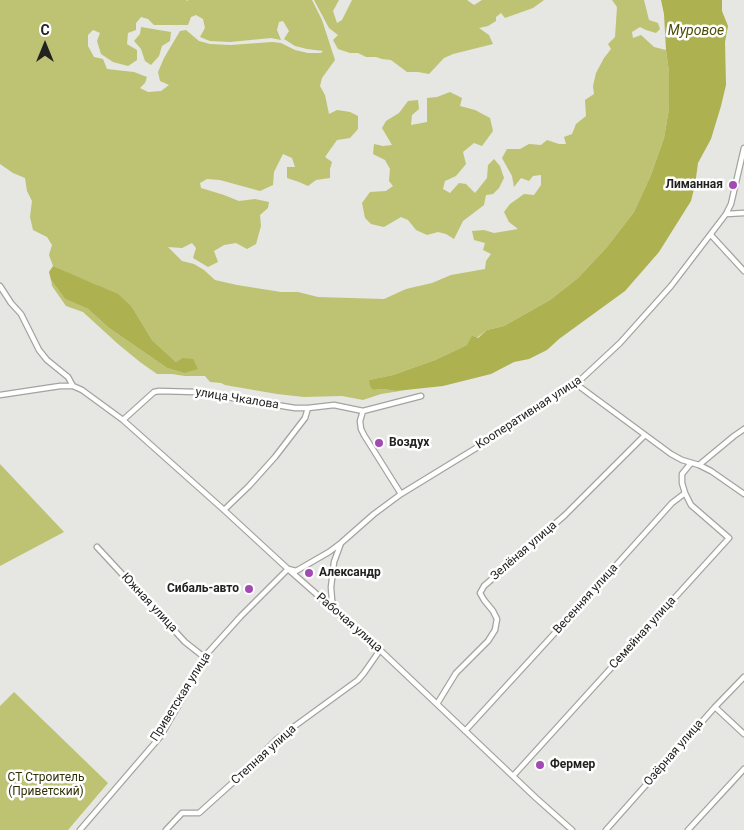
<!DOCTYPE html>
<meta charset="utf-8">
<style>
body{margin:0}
#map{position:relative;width:744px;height:830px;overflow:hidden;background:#e6e6e2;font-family:Roboto,sans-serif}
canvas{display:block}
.north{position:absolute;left:20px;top:20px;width:50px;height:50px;-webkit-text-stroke:4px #fff;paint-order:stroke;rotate:0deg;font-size:14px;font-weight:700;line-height:20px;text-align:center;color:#222321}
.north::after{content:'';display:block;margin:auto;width:18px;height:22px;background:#222321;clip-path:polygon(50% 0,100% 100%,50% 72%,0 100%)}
</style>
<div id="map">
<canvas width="744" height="830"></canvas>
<div class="north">С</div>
</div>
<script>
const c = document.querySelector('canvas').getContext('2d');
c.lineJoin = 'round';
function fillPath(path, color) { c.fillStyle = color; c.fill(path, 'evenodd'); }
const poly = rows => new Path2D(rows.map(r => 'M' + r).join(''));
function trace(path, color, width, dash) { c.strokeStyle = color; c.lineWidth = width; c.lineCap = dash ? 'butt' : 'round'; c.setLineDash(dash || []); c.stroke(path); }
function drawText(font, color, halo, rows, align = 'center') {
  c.font = font + ' Roboto,sans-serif'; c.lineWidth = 5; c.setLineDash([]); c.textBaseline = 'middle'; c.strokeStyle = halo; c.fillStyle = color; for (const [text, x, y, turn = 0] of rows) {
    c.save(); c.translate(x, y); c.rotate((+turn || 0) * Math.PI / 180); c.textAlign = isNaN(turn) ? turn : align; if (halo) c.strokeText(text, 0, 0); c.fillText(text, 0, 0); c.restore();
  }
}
const green = poly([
 [0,0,186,0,188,1,188,0,312,0,322,20,335,60,322,78,320,86,325,95,329,114,337,110,350,112,358,116,358,129,350,138,337,140,325,157,332,162,330,169,330,178,316,180,308,186,299,182,287,178,287,167,295,167,292,158,283,154,274,172,273,185,260,191,220,180,207,179,200,183,201,188,224,195,239,201,255,199,269,202,268,208,260,215,261,226,256,244,247,249,236,243,224,245,214,251,218,262,208,267,193,258,196,248,192,243,182,248,168,247,182,261,194,264,204,270,215,280,237,285,281,292,298,292,318,297,384,299,406,289,432,283,451,275,485,269,486,261,491,254,483,250,485,243,474,240,472,231,484,230,494,233,518,229,509,222,504,212,510,204,524,194,534,195,541,185,541,175,533,176,529,181,521,178,514,187,512,176,502,158,507,149,520,149,529,144,541,145,547,140,559,144,566,144,564,137,572,134,576,124,586,116,585,100,594,94,593,86,596,73,604,58,611,49,608,44,615,37,617,7,612,0,644,0,649,20,658,23,660,29,656,33,646,30,640,27,632,32,633,38,641,35,654,47,666,50,669,72,669,109,664,138,651,175,634,212,607,247,578,278,550,300,504,326,487,330,467,345,435,360,393,375,369,380,373,390,383,389,396,391,406,390,381,394,363,400,342,396,304,397,277,394,225,385,221,383,210,382,205,376,185,376,172,374,157,374,140,362,118,344,83,312,66,306,52,286,51,280,65,299,88,309,109,328,167,368,184,373,182,358,176,362,152,340,132,307,97,285,73,275,53,266,49,255,52,245,47,237,33,230,30,217,32,201,27,191,25,178,13,173,0,164],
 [196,15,203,19,205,28,200,37,210,41,230,42,271,38,281,40,277,30,279,22,283,21,289,31,284,39,295,46,307,49,323,51,321,53,308,53,295,50,281,43,272,42,231,45,210,44,199,41,186,30,180,31,164,58,158,72,160,81,169,85,161,91,148,92,140,88,145,83,147,77,134,72,107,69,103,59,94,57,88,46,88,35,93,30,100,33,97,41,101,54,113,62,128,66,137,60,137,50,127,44,128,33,136,30,136,23,141,17,148,19,154,25,188,25,191,17],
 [314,0,339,0,333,11,337,23,342,20,352,0,467,0,474,5,482,0,544,0,533,8,505,18,501,13,496,17,496,21,488,26,479,28,489,35,493,44,453,54,444,58,429,74,418,72,407,72,391,60,382,59,376,57,366,57,358,53,350,53,338,49,333,40,338,35,329,28],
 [141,27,171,32,170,41,162,46,159,56,151,65,145,61,141,49,134,41,140,34],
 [450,92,462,98,460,106,475,110,490,118,493,131,482,146,474,143,463,152,466,164,456,176,445,181,443,189,450,193,459,183,466,184,475,193,487,178,488,165,494,159,500,166,504,178,499,188,493,194,486,195,484,205,463,221,454,239,446,234,438,232,427,235,416,230,408,220,401,217,384,227,371,224,365,218,362,203,370,192,386,191,393,186,389,181,390,169,385,160,373,154,374,144,383,146,392,145,382,128,386,121,399,113,408,101,418,100,419,109,412,115,411,125,427,122,427,98,437,97],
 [0,464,64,532,0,566],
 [14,692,108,783,68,830,0,830,0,706]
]);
const water = poly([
 [661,0,722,0,722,11,728,26,725,42,726,85,721,106,711,139,698,163,695,185,691,201,659,252,625,291,559,339,547,350,529,359,514,362,491,374,443,386,396,391,383,389,373,390,370,386,369,380,393,375,435,360,467,345,472,336,478,338,487,330,504,326,550,300,578,278,607,247,634,212,651,175,664,138,669,109,669,72,666,50,664,14],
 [53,266,118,294,132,307,152,340,176,362,182,358,193,359,198,369,184,373,167,368,109,328,88,309,65,299,51,280,49,272]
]);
const minor = poly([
 [726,214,744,213],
 [711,235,744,271],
 [0,286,11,303,21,314,39,350,47,360,68,377,73,386],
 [576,384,671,454,682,460,699,465,711,471,744,494],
 [0,395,60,386,73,386,82,390,123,420,224,510,288,569,380,650,536,798,572,830],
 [363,411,360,421,361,429,364,435,401,494],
 [123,420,154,392,159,391,196,392,295,408,308,408,334,405,363,411,421,396],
 [699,465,734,436,744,429],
 [224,510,249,486,275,457,305,418,308,408],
 [97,547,185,642,204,657],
 [334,609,332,600,331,587,334,562,341,543],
 [437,704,456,673,488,641,495,630,497,619,493,611,484,600,480,593,484,586,565,515,645,435],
 [715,707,744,734],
 [465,731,574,612,672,503,685,493,682,483,682,474,691,463],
 [513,776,729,538,691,505,685,493],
 [80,830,160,737,192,682,204,657,241,616,288,569,296,571,329,552,341,543,374,514,401,494,486,442,576,384,620,343,671,286,726,214,731,204,744,148],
 [166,830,182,813,199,813,239,777,277,739,358,680,364,673,380,650],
 [606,830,715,707,744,677],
 [688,830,744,769]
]);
const markers = [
 [733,185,5,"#a349b4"],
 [379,443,5,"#a349b4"],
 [309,573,5,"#a349b4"],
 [249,589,5,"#a349b4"],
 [540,765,5,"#a349b4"]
];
const poiNames = [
 ["Лиманная",723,185,"right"],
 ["Воздух",389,443],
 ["Александр",319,573],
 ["Сибаль-авто",239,589,"right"],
 ["Фермер",550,765]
];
const streetNames = [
 ["улица Чкалова",237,399,9],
 ["Кооперативная улица",529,413,-33],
 ["Зелёная улица",524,551,-41],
 ["Весенняя улица",586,599,-48],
 ["Южная улица",149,603,47],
 ["Рабочая улица",349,623,41],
 ["Семейная улица",643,633,-48],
 ["Приветская улица",181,697,-58],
 ["Озёрная улица",674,753,-49],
 ["Степная улица",264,755,-42]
];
const parkNames = [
 ["СТ Строитель",46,778],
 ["(Приветский)",46,792]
];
const waterNames = [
 ["Муровое",696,31]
];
fillPath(green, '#bec273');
fillPath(water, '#adb150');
trace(minor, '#a3a39f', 7);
trace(minor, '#fff', 4.5);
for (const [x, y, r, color] of markers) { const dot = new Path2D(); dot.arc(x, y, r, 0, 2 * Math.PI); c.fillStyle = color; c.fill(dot); trace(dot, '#fff', 2); }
drawText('bold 12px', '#222321', '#fff', poiNames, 'left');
drawText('12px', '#222321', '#fff', streetNames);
drawText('12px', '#303106', '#fff', parkNames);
drawText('italic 14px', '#4b4c00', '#fff', waterNames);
</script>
